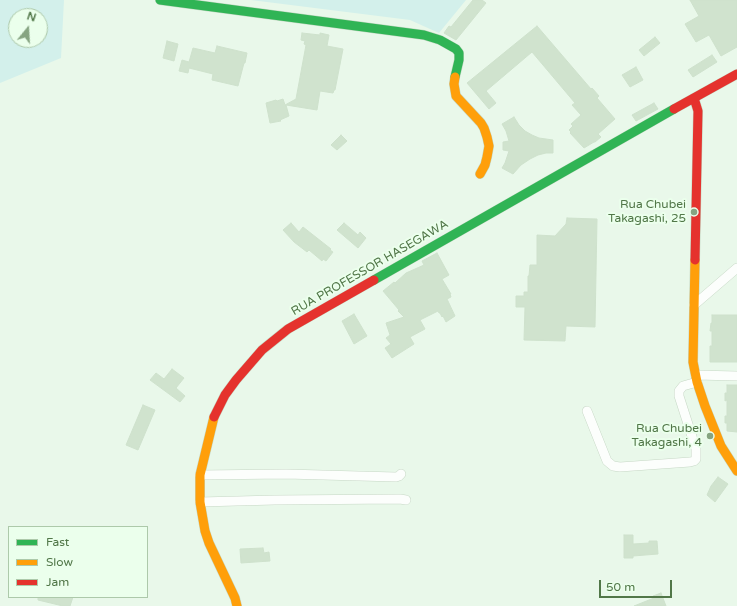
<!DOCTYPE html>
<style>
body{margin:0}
#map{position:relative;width:737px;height:606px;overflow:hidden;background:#e9f8ea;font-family:"Varela Round",sans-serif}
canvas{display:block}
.legend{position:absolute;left:8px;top:526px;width:140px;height:72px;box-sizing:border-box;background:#ebffec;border:1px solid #adc9aa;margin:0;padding:5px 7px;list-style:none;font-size:12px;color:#517748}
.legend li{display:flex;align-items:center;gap:8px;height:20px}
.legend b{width:20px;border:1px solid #adc9aa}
.north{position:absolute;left:8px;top:8px;width:40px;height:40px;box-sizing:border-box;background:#ebffec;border:1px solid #adc9aa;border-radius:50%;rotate:18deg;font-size:11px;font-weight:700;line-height:16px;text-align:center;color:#517748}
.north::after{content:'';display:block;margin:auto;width:14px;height:18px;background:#86a481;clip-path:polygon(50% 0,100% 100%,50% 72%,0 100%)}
.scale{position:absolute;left:599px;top:580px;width:73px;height:18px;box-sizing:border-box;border:2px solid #517748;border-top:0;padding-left:5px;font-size:12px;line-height:14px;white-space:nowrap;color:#517748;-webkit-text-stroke:3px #ebffec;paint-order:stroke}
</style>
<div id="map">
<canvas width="737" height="606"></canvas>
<ul class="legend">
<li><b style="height:5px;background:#30b455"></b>Fast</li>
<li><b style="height:5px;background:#ff9f0a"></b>Slow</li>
<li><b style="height:5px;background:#e5322d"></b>Jam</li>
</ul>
<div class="north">N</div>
<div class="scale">50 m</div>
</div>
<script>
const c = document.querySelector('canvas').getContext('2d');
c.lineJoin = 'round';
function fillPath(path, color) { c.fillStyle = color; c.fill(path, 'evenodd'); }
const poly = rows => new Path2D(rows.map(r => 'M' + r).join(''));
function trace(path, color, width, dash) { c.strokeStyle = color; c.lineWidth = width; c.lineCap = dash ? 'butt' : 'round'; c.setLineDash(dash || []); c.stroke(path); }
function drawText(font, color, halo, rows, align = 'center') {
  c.font = font + ' "Varela Round",sans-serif'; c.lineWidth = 4; c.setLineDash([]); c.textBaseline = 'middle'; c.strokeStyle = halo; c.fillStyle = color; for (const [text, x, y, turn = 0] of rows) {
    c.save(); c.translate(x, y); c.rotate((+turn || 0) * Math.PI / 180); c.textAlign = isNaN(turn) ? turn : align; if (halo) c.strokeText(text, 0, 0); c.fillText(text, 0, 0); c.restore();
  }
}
const green = poly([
 [0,0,64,0,61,58,0,83],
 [16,16,40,16,40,40,16,40],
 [251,0,466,0,439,33,410,20]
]);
const building = poly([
 [473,0,482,0,486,3,456,40,444,33,449,26,451,27,473,0],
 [690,0,737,0,737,47,721,56,709,35,696,42,685,24,699,16,690,0],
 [537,26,591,89,592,88,599,96,597,98,615,119,598,134,601,137,595,142,594,142,584,148,570,133,571,132,569,130,573,126,571,124,581,115,572,105,575,103,532,52,486,91,496,103,489,109,467,83,537,26],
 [302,33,320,35,320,33,329,35,327,46,343,49,335,90,334,90,333,93,320,91,317,110,286,105,289,116,280,120,281,121,270,123,266,103,276,100,277,101,283,99,285,105,296,99,306,45,304,44,305,41,301,40,302,33],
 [655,37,660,43,644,56,639,50,655,37],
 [167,41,178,44,174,61,163,58,167,41],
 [217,46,247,53,245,63,244,63,238,86,212,80,213,74,189,68,188,73,179,71,182,60,189,62,193,48,215,53,217,46],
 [712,55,717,62,693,77,688,70,712,55],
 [636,67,643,80,630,87,622,75,636,67],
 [654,103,658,109,636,121,632,115,654,103],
 [514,117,519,125,525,131,532,135,539,138,553,140,553,153,546,153,538,155,530,159,521,165,513,174,502,168,505,163,509,151,503,150,503,142,509,141,506,131,502,124,514,117],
 [341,135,347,141,337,150,331,145,341,135],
 [567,218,597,219,595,327,566,326,565,341,524,340,525,307,516,307,516,296,524,296,524,292,528,292,528,276,529,276,530,265,537,265,537,235,555,236,566,224,567,218],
 [291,223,299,232,303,227,331,249,330,250,333,252,326,261,323,259,322,261,309,250,307,252,294,242,283,230,291,223],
 [344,223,358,235,360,232,366,238,358,248,337,230,344,223],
 [437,253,449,275,442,279,451,294,450,294,451,297,447,299,455,316,446,322,443,316,442,317,440,313,439,313,438,311,420,320,425,329,410,337,414,344,392,358,385,348,391,344,386,338,390,335,386,323,404,317,398,311,399,310,383,291,394,282,395,283,406,273,424,265,422,261,437,253],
 [354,314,367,336,354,344,342,321,354,314],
 [712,315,737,315,737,362,710,362,710,346,712,346,712,331,710,331,711,323,712,323,712,315],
 [172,369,184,378,176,388,185,396,180,402,150,380,156,373,164,379,172,369],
 [727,385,737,385,737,432,727,431,727,423,725,423,725,416,727,416,727,400,725,401,725,393,727,393,727,385],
 [143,405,155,410,138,450,126,445,143,405],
 [718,477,728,484,715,502,707,495,711,486,718,477],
 [624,535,633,535,633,544,649,543,649,541,657,541,658,554,633,556,633,558,624,558,624,535],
 [263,548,264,553,269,552,270,561,241,563,240,549,263,548],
 [661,593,666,606,634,606,654,598,653,596,661,593],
 [38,597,73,597,70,606,63,606,38,600,38,597]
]);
const street = poly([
 [694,305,737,268],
 [696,375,737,376],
 [587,411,607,461,613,466,620,467,690,462,694,461,696,459,696,449,679,396,679,391,683,386,697,382],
 [200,475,286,474,396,477,399,476,401,474],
 [200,502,275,500,400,499,406,500]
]);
const fast = poly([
 [160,0,424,35,440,40,456,49,459,53,459,60,455,77],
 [374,280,674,109]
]);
const slow = poly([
 [455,77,454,84,456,96,481,123,484,128,487,137,489,146,487,157,485,165,480,174],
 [695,260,693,362,697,382,705,406,721,446,737,471],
 [214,417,200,475,200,502,205,531,209,543,235,598,237,606]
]);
const jam = poly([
 [694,98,698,111,695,260],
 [674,109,737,74],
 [214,417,225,395,236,380,262,350,288,329,374,280]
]);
const markers = [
 [694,212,4,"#86a481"],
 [710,436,4,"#86a481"]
];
const poiNames = [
 ["Rua Chubei",686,205],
 ["Takagashi, 25",686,219],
 ["Rua Chubei",702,429],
 ["Takagashi, 4",702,443]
];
const streetNames = [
 ["RUA PROFESSOR HASEGAWA",370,268,-30]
];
fillPath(green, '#d3f0eb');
fillPath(building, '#d0e3ce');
trace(building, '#cee1cc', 1);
trace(street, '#c6d7c5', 10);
trace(fast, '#c4d7c3', 10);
trace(slow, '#c4d7c3', 10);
trace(jam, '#c4d7c3', 10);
trace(street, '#fcfefc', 9);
trace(fast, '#30b455', 9);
trace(slow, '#ff9f0a', 9);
trace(jam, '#e5322d', 9);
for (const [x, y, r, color] of markers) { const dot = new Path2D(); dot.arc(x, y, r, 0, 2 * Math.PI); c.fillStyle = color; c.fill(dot); trace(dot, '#ebffec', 1.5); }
drawText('12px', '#517748', '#ebffec', poiNames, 'right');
drawText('12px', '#517748', '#ebffec', streetNames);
</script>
